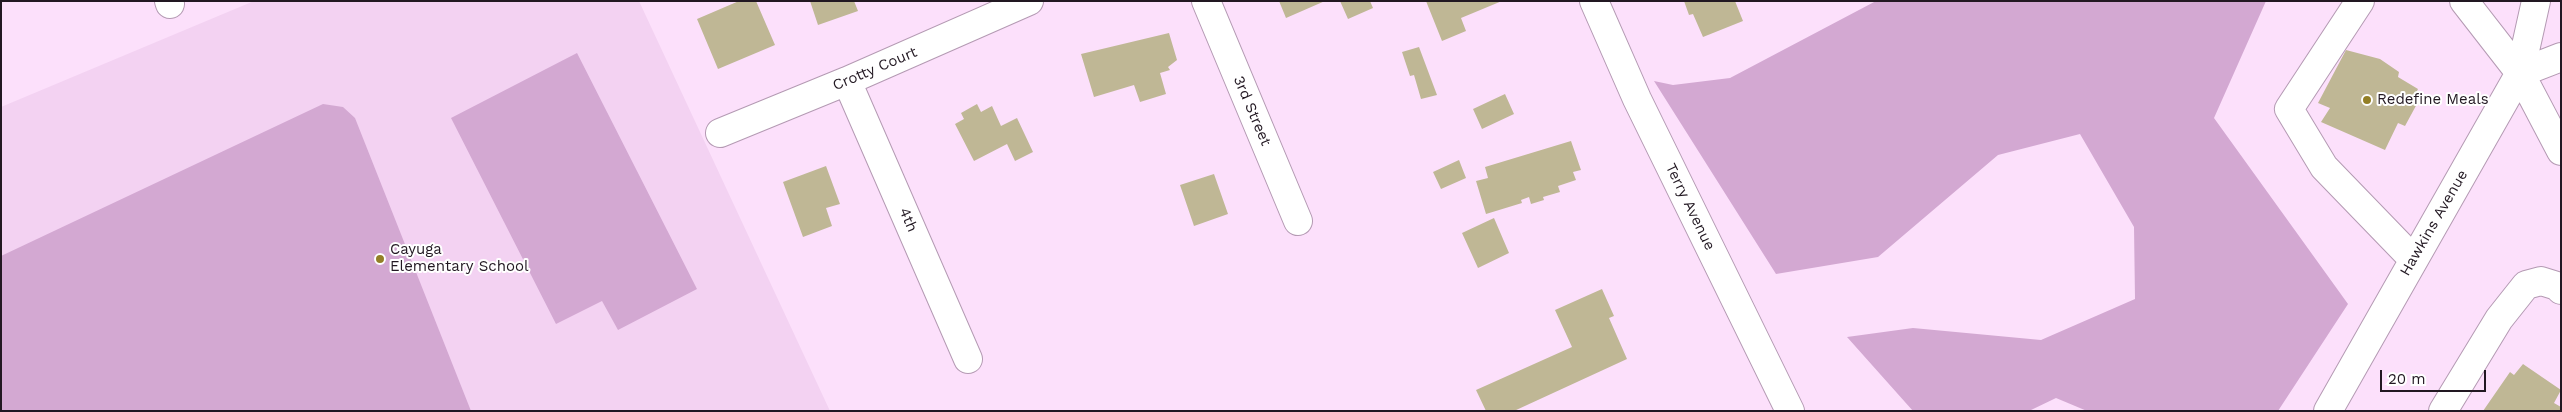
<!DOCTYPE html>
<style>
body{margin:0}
#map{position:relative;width:2562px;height:412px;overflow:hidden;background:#fce0fb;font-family:"Work Sans",sans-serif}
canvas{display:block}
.frame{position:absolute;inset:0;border:2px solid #221822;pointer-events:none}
.scale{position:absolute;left:2380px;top:370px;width:106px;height:22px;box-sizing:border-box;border:2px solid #221822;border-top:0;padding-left:6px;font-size:15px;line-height:18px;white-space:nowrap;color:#221822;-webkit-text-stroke:4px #fff;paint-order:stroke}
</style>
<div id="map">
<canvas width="2562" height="412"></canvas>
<div class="frame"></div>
<div class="scale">20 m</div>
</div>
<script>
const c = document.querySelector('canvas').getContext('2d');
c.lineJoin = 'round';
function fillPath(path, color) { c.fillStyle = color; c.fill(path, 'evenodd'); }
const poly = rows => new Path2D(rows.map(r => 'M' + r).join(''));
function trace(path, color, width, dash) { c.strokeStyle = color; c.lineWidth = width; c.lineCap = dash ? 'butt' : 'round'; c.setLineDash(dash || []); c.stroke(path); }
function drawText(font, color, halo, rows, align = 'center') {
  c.font = font + ' "Work Sans",sans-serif'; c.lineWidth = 4; c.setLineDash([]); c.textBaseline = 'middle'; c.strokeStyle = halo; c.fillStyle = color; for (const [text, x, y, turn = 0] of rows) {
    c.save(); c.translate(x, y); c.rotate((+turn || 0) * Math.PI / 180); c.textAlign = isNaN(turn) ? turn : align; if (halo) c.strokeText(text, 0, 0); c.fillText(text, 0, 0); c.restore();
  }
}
const built = poly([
 [254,1,639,1,830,411,1,411,1,107]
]);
const green = poly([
 [1876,1,2266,1,2214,118,2348,304,2278,411,2087,411,2056,398,2029,411,1913,411,1847,337,1913,328,2041,340,2135,299,2134,227,2080,134,1998,155,1878,257,1776,274,1654,81,1673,85,1730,78],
 [577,53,697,289,618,330,602,301,556,324,451,118],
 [323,104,343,107,355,118,471,411,1,411,1,256]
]);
const building = poly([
 [739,1,756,1,775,45,718,69,697,19],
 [810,1,854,1,858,11,818,25],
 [1279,1,1325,1,1286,18],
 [1340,1,1370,1,1373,8,1348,19],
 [1426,1,1502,1,1461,18,1466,31,1442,41],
 [1684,1,1735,1,1743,21,1703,37,1693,14,1689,15],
 [1169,33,1177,60,1168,67,1170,70,1160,73,1166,94,1140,102,1134,85,1094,97,1081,54],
 [1419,47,1437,95,1421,99,1414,75,1410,76,1402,52],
 [2346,50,2380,59,2399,72,2398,77,2418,89,2413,99,2418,102,2405,126,2398,123,2385,150,2321,122,2330,108,2318,103],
 [1505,94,1514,114,1482,129,1473,109],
 [977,104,981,112,992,106,1001,126,1017,118,1033,152,1015,161,1007,144,974,161,955,124,964,119,961,113],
 [1571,141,1581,170,1573,172,1576,180,1558,186,1560,192,1543,197,1544,200,1531,204,1529,197,1521,200,1522,203,1486,214,1476,181,1488,178,1485,167],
 [1459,160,1466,178,1441,189,1433,172],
 [826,166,840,204,826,208,832,226,803,237,783,182],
 [1214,174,1228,214,1194,226,1180,185],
 [1494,218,1509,253,1478,268,1462,233],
 [1602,289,1614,316,1609,318,1627,359,1514,411,1486,411,1476,390,1572,347,1555,310],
 [2523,364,2561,390,2554,403,2561,407,2561,411,2483,411,2510,372,2514,375]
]);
const minor = poly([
 [169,1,170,4],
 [1206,1,1298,221],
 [1594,1,1637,99,1790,411],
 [2360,1,2289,109,2324,167,2413,259],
 [2464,1,2520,73,2561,151],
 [2520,73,2561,57],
 [847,81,968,359],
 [720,133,847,81,1029,1],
 [2328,411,2520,73,2536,1],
 [2443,411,2499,319,2526,285,2541,281,2557,286,2561,290]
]);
const markers = [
 [2367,100,5,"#937f26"],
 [380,259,5,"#937f26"]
];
const streetNames = [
 ["Crotty Court",875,69,-23],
 ["3rd Street",1252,111,67],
 ["Terry Avenue",1690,207,64],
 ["4th",908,220,67],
 ["Hawkins Avenue",2434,223,-60]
];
const poiNames = [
 ["Redefine Meals",2377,100],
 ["Cayuga",390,250],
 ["Elementary School",390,267]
];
fillPath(built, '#f3d2f2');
fillPath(green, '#d3a8d2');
fillPath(building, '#bfb795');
trace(minor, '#b49ab3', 30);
trace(minor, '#fff', 28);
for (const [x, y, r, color] of markers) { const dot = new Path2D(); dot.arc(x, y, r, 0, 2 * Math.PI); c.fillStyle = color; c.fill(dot); trace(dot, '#fff', 2); }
drawText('15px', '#221822', '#fff', streetNames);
drawText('15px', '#221822', '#fff', poiNames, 'left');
</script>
